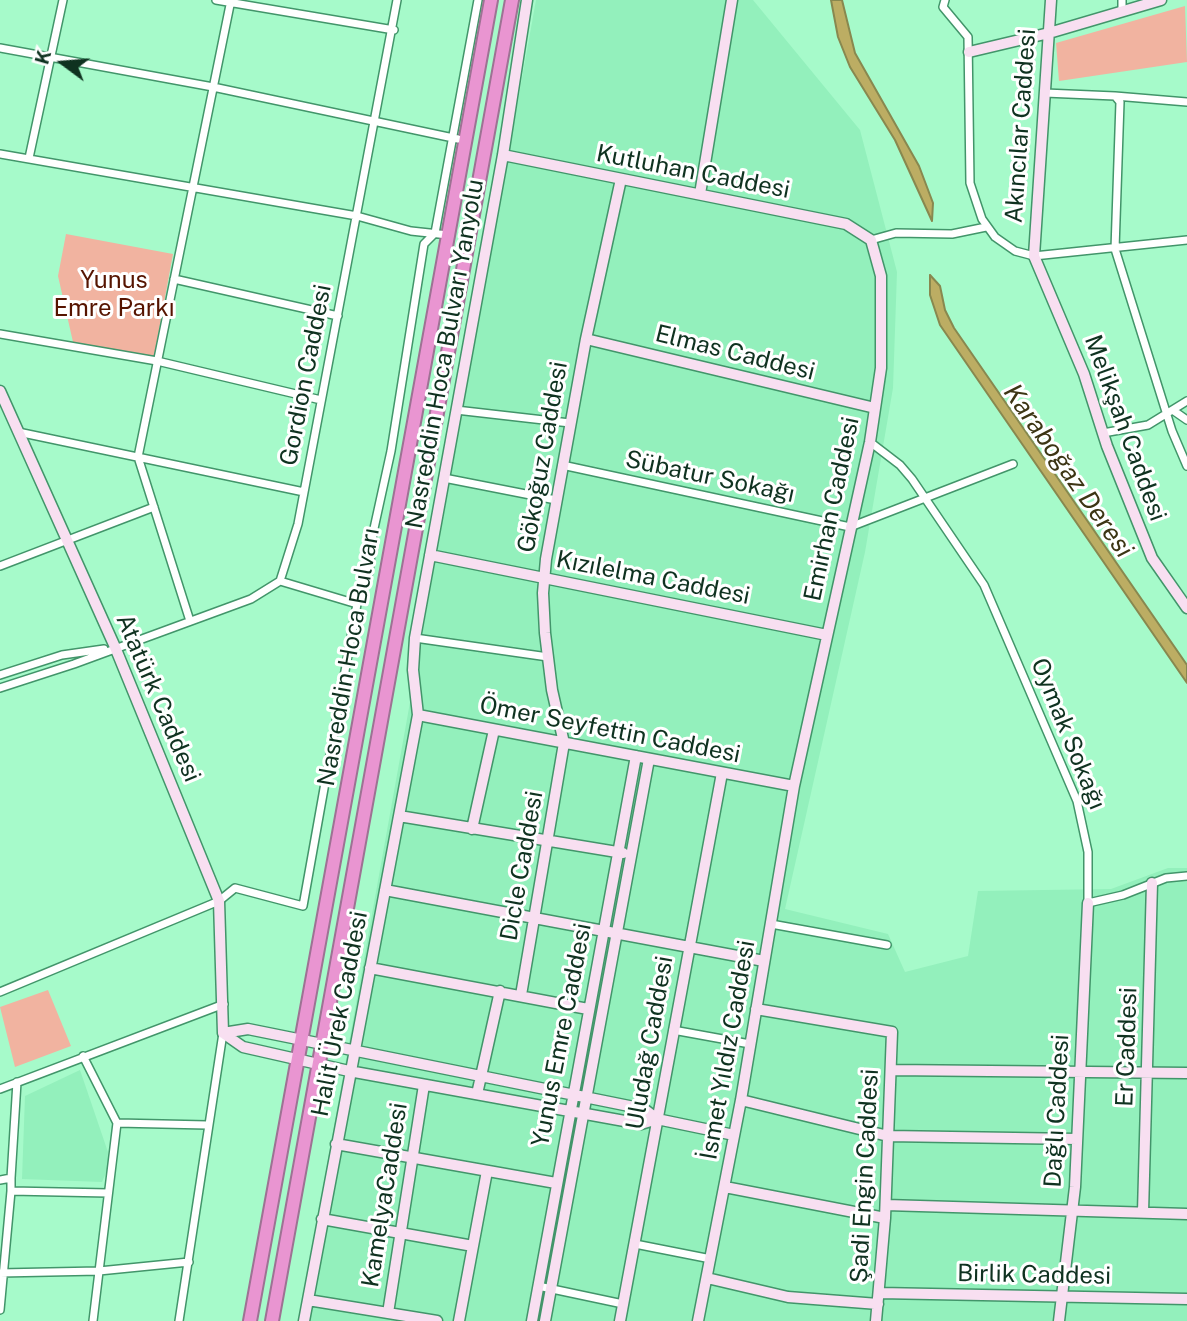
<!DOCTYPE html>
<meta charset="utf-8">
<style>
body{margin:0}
#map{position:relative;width:1187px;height:1321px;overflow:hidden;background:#a6faca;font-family:"Public Sans",sans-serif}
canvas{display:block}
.north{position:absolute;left:28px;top:28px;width:70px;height:70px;-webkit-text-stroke:5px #fff;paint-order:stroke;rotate:286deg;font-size:19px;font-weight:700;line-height:28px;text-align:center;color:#0f3220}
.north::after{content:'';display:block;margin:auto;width:24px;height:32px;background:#0f3220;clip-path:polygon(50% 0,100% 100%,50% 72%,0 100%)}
</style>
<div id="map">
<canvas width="1187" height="1321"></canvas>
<div class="north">K</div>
</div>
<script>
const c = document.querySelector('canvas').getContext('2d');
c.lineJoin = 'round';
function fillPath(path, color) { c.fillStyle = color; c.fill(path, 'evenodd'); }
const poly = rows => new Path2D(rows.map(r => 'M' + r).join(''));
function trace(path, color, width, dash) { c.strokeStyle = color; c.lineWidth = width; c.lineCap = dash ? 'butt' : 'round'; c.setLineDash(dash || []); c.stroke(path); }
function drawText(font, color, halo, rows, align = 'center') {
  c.font = font + ' "Public Sans",sans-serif'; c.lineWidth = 6; c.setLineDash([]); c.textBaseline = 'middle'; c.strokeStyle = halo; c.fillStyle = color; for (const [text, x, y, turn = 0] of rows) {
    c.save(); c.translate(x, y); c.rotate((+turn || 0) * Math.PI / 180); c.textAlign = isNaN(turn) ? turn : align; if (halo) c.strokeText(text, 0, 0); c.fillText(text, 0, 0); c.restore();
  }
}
const built = poly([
 [536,0,753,0,860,130,897,272,893,388,865,552,785,909,888,934,905,972,968,956,978,891,1111,889,1168,868,1187,868,1187,1321,299,1321],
 [80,1070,111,1161,102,1182,22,1179,25,1096]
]);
const green = poly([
 [1185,6,1187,62,1059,81,1056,43],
 [66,234,173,254,154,357,73,342,58,276],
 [48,990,71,1046,15,1067,0,1007]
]);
const water = poly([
 [831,0,842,0,855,53,919,166,933,203,932,221,895,140,850,67,838,37,831,0],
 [930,275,940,286,945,310,954,328,1187,665,1187,683,940,325,930,295,930,275]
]);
const street = poly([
 [216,0,394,30],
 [945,0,943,7,968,37,970,183,982,219,995,237,1015,251,1034,256,1187,240],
 [1122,11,1122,0],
 [0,48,213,87,458,139],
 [1045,93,1115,96,1120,102,1115,249,1172,431,1187,466],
 [1115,96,1187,102],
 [0,154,357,216,411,231,448,235],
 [29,158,63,0],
 [871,240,896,233,952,234,986,227],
 [174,279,338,316],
 [0,334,157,361,321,400],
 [456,410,570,423],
 [1174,411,1187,420],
 [18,432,304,492],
 [1103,433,1148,425,1187,401],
 [870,442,900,465,912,479,984,585,1077,801,1088,852,1088,903,1123,895,1166,878,1187,876],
 [562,465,850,527,1013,464],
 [444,478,556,500],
 [0,566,154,507],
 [357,604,369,572,373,533,391,451,424,244,435,233,478,0],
 [190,621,138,457,231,0],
 [415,638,548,657],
 [0,675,62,655,104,649],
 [0,688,74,664,251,599,280,581,298,524,397,0],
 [771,924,887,945],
 [0,992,219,901,235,888,303,906,357,604,280,581],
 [673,1030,750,1044],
 [83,1056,117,1123,93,1321],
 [0,1089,224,1004],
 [117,1123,207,1125],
 [11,1178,17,1082],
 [0,1180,11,1178,11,1191,108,1193],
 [635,1244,711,1259],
 [0,1273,99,1271,189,1262],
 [538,1286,623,1304],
 [0,1310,11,1191],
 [179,1321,223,1033]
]);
const secondary = poly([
 [1051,0,1034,256,1084,374,1107,446,1152,558,1187,608],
 [969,52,1049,33,1161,0],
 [503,155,846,224,871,240,881,276,881,368,870,442,794,786,741,1100,698,1321],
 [700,194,732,0],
 [586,339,875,408],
 [0,391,115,647,219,901,223,1033],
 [430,555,827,635],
 [418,715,794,786],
 [399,816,623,853],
 [472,829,494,730],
 [385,890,764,961],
 [370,968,588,1009],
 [521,995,564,743,552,690,545,633,543,593,546,559,586,339,621,179],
 [756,1009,892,1032,885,1218,876,1321],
 [223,1033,243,1047,349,1071,641,1124,657,1119,734,1135],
 [223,1033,248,1029,644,1109,657,1119],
 [891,1070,1187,1073],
 [477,1094,500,991],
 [741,1100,888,1136,1077,1139],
 [336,1144,556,1183],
 [725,1187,885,1218],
 [886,1205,1187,1214],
 [1143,1212,1152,883],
 [322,1219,473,1246],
 [707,1278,788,1297,878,1304],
 [880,1293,1187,1299],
 [308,1300,437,1321],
 [388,1313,424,1085],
 [304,1321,418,715,413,670,415,638,503,155,527,0],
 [459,1321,487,1171],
 [532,1321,636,756],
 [545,1321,649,759],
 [620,1321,722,773],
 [1059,1321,1075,1187,1088,903]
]);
const highway = poly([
 [250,1321,491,0],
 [272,1321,512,0]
]);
const streetNames = [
 ["Akıncılar Caddesi",1021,126,-86],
 ["Kutluhan Caddesi",693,172,11],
 ["Elmas Caddesi",735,353,14],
 ["Nasreddin Hoca Bulvarı Yanyolu",445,354,-80],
 ["Gordion Caddesi",306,375,-79],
 ["Melikşah Caddesi",1125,428,70],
 ["Gökoğuz Caddesi",543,457,-80],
 ["Sübatur Sokağı",710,477,12],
 ["Emirhan Caddesi",832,509,-78],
 ["Kızılelma Caddesi",653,578,11],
 ["Nasreddin Hoca Bulvarı",349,657,-80],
 ["Atatürk Caddesi",158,698,67],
 ["Ömer Seyfettin Caddesi",610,730,11],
 ["Oymak Sokağı",1068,734,68],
 ["Dicle Caddesi",522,866,-80],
 ["Halit Ürek Caddesi",340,1014,-79],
 ["Yunus Emre Caddesi",562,1035,-79],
 ["Uludağ Caddesi",650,1043,-80],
 ["Er Caddesi",1127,1047,-88],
 ["İsmet Yıldız Caddesi",728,1050,-80],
 ["Dağlı Caddesi",1057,1111,-87],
 ["Şadi Engin Caddesi",865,1176,-87],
 ["KamelyaCaddesi",385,1195,-81],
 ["Birlik Caddesi",1034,1275,1]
];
const parkNames = [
 ["Yunus",114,281],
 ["Emre Parkı",114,309]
];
const waterNames = [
 ["Karaboğaz Deresi",1068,471,55]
];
fillPath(built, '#93f0bc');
fillPath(green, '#f1b3a0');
fillPath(water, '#bcad63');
trace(water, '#88884f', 2);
trace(street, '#42956a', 10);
trace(secondary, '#42956a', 13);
trace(highway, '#9d7293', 16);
trace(street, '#fff', 7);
trace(secondary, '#f8dff1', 10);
trace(highway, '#e995d1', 12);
drawText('24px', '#0f3220', '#fff', streetNames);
drawText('24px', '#561400', '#fff', parkNames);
drawText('italic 26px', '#3c3514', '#fff', waterNames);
</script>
